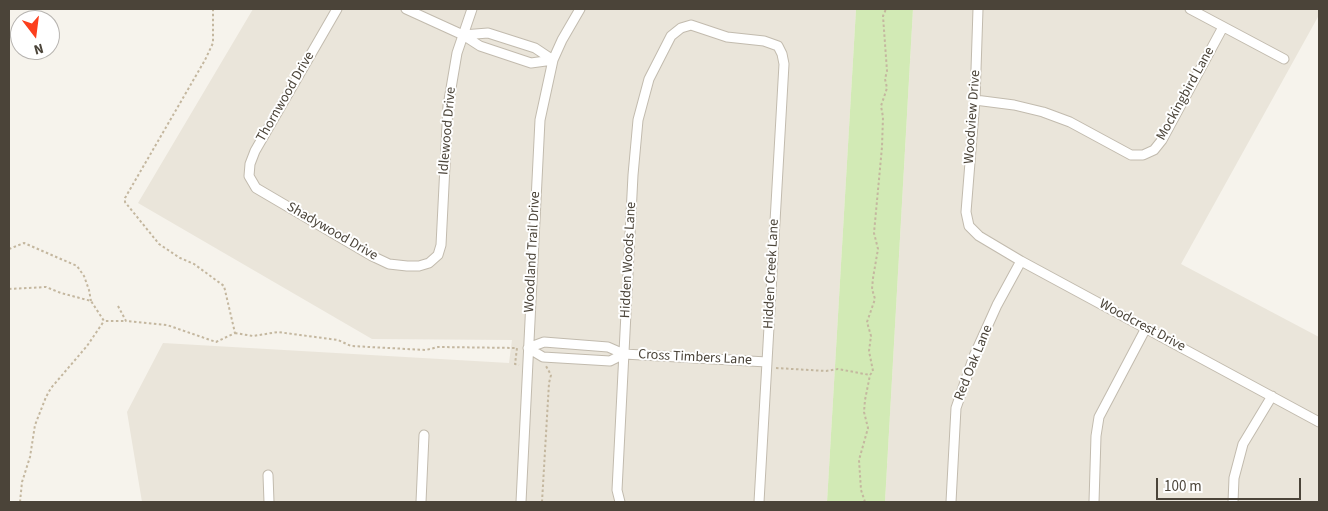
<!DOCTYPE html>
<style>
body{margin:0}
#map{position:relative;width:1328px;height:511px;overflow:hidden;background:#f6f3ec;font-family:"Source Sans 3",sans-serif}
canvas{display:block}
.frame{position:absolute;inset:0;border:10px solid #4b4439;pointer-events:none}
.north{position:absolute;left:10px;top:10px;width:50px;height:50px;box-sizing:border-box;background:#fff;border:1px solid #b7b4b0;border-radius:50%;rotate:165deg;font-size:14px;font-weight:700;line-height:20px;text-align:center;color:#4b4439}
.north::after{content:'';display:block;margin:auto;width:18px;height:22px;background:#fc3f1d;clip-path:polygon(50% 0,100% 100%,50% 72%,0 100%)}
.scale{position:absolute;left:1156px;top:478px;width:145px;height:22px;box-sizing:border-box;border:2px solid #4b4439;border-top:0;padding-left:6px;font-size:15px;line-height:18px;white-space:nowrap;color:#4b4439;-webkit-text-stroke:4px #fff;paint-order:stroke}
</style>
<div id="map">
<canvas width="1328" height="511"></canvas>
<div class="frame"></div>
<div class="north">N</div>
<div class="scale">100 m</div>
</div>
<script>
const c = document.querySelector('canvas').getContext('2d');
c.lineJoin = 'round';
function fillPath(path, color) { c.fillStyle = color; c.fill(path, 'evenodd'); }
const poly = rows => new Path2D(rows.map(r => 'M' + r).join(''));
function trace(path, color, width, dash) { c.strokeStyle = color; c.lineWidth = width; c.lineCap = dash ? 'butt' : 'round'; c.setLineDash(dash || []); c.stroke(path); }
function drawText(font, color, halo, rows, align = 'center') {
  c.font = font + ' "Source Sans 3",sans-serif'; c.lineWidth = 4; c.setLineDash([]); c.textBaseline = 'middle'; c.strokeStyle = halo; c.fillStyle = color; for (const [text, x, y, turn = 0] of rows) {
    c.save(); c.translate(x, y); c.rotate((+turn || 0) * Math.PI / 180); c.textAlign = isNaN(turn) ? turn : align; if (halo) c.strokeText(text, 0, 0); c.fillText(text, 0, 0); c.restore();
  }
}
const residential = poly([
 [253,9,856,9,827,502,142,502,127,412,163,343,509,363,512,340,372,339,138,203],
 [913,9,1319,9,1319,15,1181,264,1319,337,1319,502,885,502]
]);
const green = poly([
 [856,9,913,9,885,502,827,502]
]);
const path = poly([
 [9,249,24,243,77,266,84,276,89,290,91,301],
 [9,289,46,287,61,293,91,301,104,321,126,321],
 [118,306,126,321,167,325,216,342,235,333,224,286,194,264,180,258,159,244,125,202,125,198,205,60,213,43,213,9],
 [235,333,253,336,278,332,300,335,338,340,351,346,426,350,438,347,517,348,515,364,519,365],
 [776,368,826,371,838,369,870,375],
 [20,502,22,482,30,457,35,425,46,397,51,388,87,346,104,321],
 [542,502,549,383,551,375,546,366],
 [865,502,861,490,859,460,868,428,864,412,865,400,870,375,873,371,869,351,871,336,867,322,875,299,872,289,873,278,878,249,874,233,882,147,883,117,881,106,887,88,885,79,887,71,883,16,886,9]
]);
const street = poly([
 [337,9,255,151,250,164,249,176,256,188,372,256,389,264,407,266,419,266,429,263,438,255,441,245,448,106,457,53,472,9],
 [406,9,463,35,480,46,531,63,553,60],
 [978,9,975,100,966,212,969,226,979,236,1021,261,1319,422],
 [1190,9,1284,59],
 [463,35,488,33,535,48,553,60],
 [975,100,1014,105,1043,112,1070,122,1131,155,1143,155,1154,150,1162,140,1223,27],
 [528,348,544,342,608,347,624,354,767,362],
 [528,348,543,357,610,361,624,354],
 [268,475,269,502],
 [421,502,424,435],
 [521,502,540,120,553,60,562,40,580,9],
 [620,502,617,490,633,175,638,120,649,79,671,36,681,28,691,25,727,37,764,41,778,46,782,54,784,64,759,502],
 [951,502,956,408,974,356,997,305,1021,261],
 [1094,502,1096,436,1099,417,1146,328],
 [1233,502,1234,478,1243,444,1272,396]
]);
const streetNames = [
 ["Mockingbird Lane",1186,94,-61],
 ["Thornwood Drive",286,97,-60],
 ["Woodview Drive",973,117,-86],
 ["Idlewood Drive",448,131,-85],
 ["Shadywood Drive",332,232,30],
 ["Woodland Trail Drive",533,252,-87],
 ["Hidden Woods Lane",629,260,-87],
 ["Hidden Creek Lane",772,274,-87],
 ["Woodcrest Drive",1142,326,28],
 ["Cross Timbers Lane",695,358,3],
 ["Red Oak Lane",974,363,-68]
];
fillPath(residential, '#eae5da');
fillPath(green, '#d2eab5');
trace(street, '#c2bbae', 11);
trace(path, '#c4b79f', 2, [2.5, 2.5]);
trace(street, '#fff', 9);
drawText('14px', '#4b4439', '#fff', streetNames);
</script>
